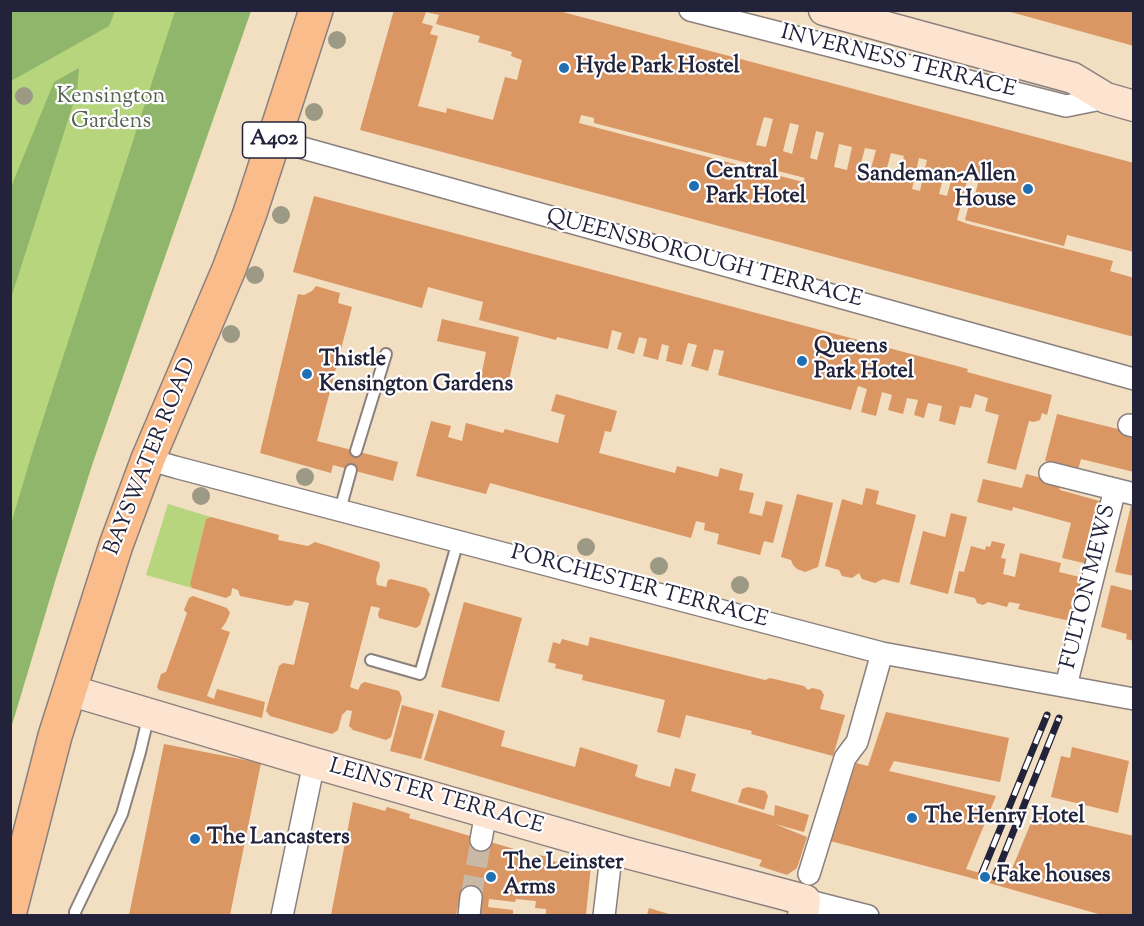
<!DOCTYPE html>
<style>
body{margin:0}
#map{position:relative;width:1144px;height:926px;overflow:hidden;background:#f2dec0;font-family:"Sorts Mill Goudy",serif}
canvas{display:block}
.frame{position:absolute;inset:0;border:12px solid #22223b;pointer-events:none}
</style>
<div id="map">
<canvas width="1144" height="926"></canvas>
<div class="frame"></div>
</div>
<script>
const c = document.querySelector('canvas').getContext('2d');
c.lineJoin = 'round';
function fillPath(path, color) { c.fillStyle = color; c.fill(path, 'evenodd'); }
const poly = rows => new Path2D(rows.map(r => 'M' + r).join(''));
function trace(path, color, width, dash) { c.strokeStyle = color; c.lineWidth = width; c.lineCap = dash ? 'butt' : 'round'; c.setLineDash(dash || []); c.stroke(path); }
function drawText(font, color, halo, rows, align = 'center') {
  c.font = font + ' "Sorts Mill Goudy",serif'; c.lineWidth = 4.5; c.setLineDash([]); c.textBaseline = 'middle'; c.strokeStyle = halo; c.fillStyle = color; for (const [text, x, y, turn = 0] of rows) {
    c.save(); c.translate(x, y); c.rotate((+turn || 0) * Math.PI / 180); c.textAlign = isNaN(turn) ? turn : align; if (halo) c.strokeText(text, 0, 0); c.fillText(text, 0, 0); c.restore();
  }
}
const green = poly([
 [11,11,251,11,93,462,56,578,11,728],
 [168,504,211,517,206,519,190,584,192,588,146,575]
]);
const forest = poly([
 [11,10,115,10,115,11,109,26,11,81],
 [175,11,251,11,93,462,56,578,11,728,11,524,33,450],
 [79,68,77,92,11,298,11,187,54,82]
]);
const building = poly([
 [394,10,555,10,1134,163,1134,252,1067,235,1064,246,965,220,970,201,973,202,980,176,969,173,957,220,968,224,1113,261,1110,271,1134,278,1134,337,360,130],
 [426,12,439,15,436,24,480,36,478,42,512,52,511,56,522,60,517,80,505,77,493,120,447,108,446,113,418,106,438,36,430,34,433,26,422,23],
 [581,115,594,118,594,123,805,178,803,182,579,123],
 [764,117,773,119,766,147,756,145],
 [790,123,799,125,792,154,783,151],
 [816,131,824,133,817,160,810,158],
 [839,144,852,147,847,170,834,167],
 [865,148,876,150,869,176,858,174],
 [891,153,904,156,898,183,884,179],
 [919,158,927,160,920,191,912,189],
 [946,167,954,169,947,196,939,194],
 [1007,10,1134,10,1134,46,1007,11],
 [314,196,968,369,967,372,1052,395,1047,415,1042,413,1040,420,1034,422,1029,421,1016,470,987,463,999,415,985,411,988,398,975,394,971,408,960,406,955,425,939,421,942,406,928,403,924,418,914,415,918,400,907,398,903,414,888,410,892,395,882,392,876,416,861,412,867,389,858,386,851,410,718,375,724,351,714,349,708,371,691,366,697,345,688,343,682,365,666,361,669,346,662,344,658,360,643,356,647,339,639,337,634,354,617,349,622,333,612,330,608,349,557,337,556,340,479,320,483,302,428,287,422,308,293,272],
 [316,286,340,293,338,303,352,307,317,441,398,462,393,481,333,465,331,473,260,453,298,294,304,295,312,291],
 [442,319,519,337,508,384,481,377,486,352,437,341],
 [556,394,617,411,611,432,605,431,599,453,675,473,677,466,718,477,720,468,743,474,739,490,754,493,749,513,762,516,766,501,783,505,773,543,764,541,760,555,717,544,719,534,704,530,705,523,696,521,691,538,490,483,486,494,416,476,431,421,451,426,448,437,462,441,466,423,503,433,505,429,558,443,565,415,551,411],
 [1057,414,1134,433,1134,472,1081,459,1078,470,1045,461],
 [1026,474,1057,482,1060,490,1103,502,1088,564,1062,558,1071,523,1013,507,1012,511,977,502,983,479,1022,488],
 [866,488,879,491,876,504,916,515,899,583,883,579,875,583,862,579,859,573,852,578,842,576,839,570,825,566,842,499,862,505],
 [797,494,833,503,818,567,805,572,797,569,793,565,791,560,781,557],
 [1131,506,1134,507,1134,576,1115,572],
 [951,513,967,517,948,594,910,584,923,531,945,537],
 [211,517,279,535,278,540,308,546,315,542,379,562,380,566,376,579,377,585,386,587,388,580,391,579,426,588,430,594,420,625,416,628,379,618,378,614,380,608,371,606,350,687,358,690,361,684,365,682,399,691,402,698,391,737,386,740,353,730,349,726,352,711,347,710,342,715,338,730,332,734,270,716,266,711,279,666,283,663,294,665,309,603,295,600,292,605,288,606,240,596,238,590,232,588,231,595,226,598,192,588,190,584,206,519],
 [992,541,1005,544,1001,558,1006,559,1003,574,1015,577,1020,553,1061,563,1059,572,1084,578,1074,622,1018,609,1020,604,1009,602,1007,607,988,602,983,605,977,603,975,598,954,593,959,571,964,572,971,546,985,550,986,546,990,547],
 [1111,585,1134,591,1134,641,1126,639,1127,634,1101,627],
 [193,596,227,608,230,613,226,622,221,629,230,632,207,696,214,699,217,689,265,702,262,718,159,690,157,687,161,674,166,672,187,613,184,610,189,598],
 [464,602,522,618,499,702,441,687],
 [590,637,765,680,770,678,804,686,808,690,812,688,821,690,824,695,820,709,845,715,833,756,751,734,752,731,686,715,680,738,657,732,665,700,582,680,583,675,555,668,556,664,548,662,553,642,560,644,562,639,588,646],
 [402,705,434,714,421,759,390,751],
 [439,710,505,731,501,746,575,767,580,747,638,765,635,776,639,778,670,787,675,768,696,774,691,791,774,816,775,805,809,815,804,832,775,824,807,837,797,868,787,875,759,866,762,860,424,760],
 [886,712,1009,738,1000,782,894,761,889,771,996,796,966,869,1007,881,1035,813,1134,836,1134,915,1102,915,964,876,830,841,856,763,868,766],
 [164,744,261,763,230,915,129,915],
 [1072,747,1129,761,1118,813,1051,797,1061,756,1070,758],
 [748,787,765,791,768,796,764,810,738,802,742,789],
 [353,802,385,811,387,807,410,814,409,818,521,851,520,858,539,860,539,855,549,857,548,861,591,865,586,915,546,915,546,909,535,908,536,901,516,899,515,902,489,899,488,907,513,910,513,915,480,915,482,898,460,897,456,915,331,915],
 [649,908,672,915,647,915]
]);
const minorTunnel = poly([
 [471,897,481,840]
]);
const service = poly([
 [356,451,386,354],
 [340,510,351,470],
 [371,660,420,674,458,541],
 [75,916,75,912,122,814,140,752,149,714]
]);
const minor = poly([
 [690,10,1066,106,1106,98],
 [274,140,1134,379],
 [1129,425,1134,426],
 [148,459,175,467,882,653,1134,699],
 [1050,473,1134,494],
 [1066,686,1115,489],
 [481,840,486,812],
 [809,874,845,758,857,742,882,653],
 [805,900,868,916],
 [282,916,314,763],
 [469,916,471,897],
 [604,916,612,848]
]);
const secondary = poly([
 [824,10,1073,78,1106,98,1134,106],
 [69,690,314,763,627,853,805,900,803,916]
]);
const primary = poly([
 [10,911,55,736,116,545,148,459,229,269,250,213,316,10]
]);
const rail = poly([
 [982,873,1047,715],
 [995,877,1059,718]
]);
const trees = [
 [337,40],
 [24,96],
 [314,112],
 [281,215],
 [255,275],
 [231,334],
 [305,477],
 [201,496],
 [586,547],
 [659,566],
 [740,585]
];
const markers = [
 [564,68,6,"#1f6fb2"],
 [694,186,6,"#1f6fb2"],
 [1028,189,6,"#1f6fb2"],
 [802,361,6,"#1f6fb2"],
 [307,374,6,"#1f6fb2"],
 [912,818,6,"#1f6fb2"],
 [195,839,6,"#1f6fb2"],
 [491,877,6,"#1f6fb2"],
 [985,877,6,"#1f6fb2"]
];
const shields = [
 [274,140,63]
];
const shieldNames = [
 ["A402",274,140]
];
const streetNames = [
 ["INVERNESS TERRACE",898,63,14],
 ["QUEENSBOROUGH TERRACE",704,260,15],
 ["BAYSWATER ROAD",152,457,-68],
 ["FULTON MEWS",1090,587,-76],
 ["PORCHESTER TERRACE",639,588,15],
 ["LEINSTER TERRACE",436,798,16]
];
const poiNames = [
 ["Hyde Park Hostel",576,68],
 ["Central",706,173],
 ["Park Hotel",706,198],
 ["Sandeman-Allen",1016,176,"right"],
 ["House",1016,201,"right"],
 ["Queens",814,348],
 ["Park Hotel",814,373],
 ["Thistle",319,361],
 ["Kensington Gardens",319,386],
 ["The Henry Hotel",924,818],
 ["The Lancasters",207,839],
 ["The Leinster",503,864],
 ["Arms",503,889],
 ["Fake houses",997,877]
];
const parkNames = [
 ["Kensington",111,98],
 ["Gardens",111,123]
];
fillPath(green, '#b6d57c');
fillPath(forest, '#90b66c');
fillPath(building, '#da9663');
trace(minorTunnel, '#c8b8a5', 21, [21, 10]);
trace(service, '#8a807e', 14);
trace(minor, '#8a807e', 24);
trace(secondary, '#8a807e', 33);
trace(primary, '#8a807e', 36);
trace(service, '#fff', 10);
trace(minor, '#fff', 21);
trace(secondary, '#fde4d1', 30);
trace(primary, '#fabc8b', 33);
trace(rail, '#22223b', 7);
trace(rail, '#fff', 4.5, [14]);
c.fillStyle = '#9c9984';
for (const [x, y] of trees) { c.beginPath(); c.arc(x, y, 9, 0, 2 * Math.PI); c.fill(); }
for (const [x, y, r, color] of markers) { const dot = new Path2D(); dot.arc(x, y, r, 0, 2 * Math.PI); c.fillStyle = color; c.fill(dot); trace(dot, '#fff', 2); }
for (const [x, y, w] of shields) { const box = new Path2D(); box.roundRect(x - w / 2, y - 18, w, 36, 4.5); c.fillStyle = '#fff'; c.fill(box); trace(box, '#22223b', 1.5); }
drawText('bold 21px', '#22223b', null, shieldNames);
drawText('22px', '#22223b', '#fff', streetNames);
drawText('bold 22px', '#22223b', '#fff', poiNames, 'left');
drawText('22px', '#566152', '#fff', parkNames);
</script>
